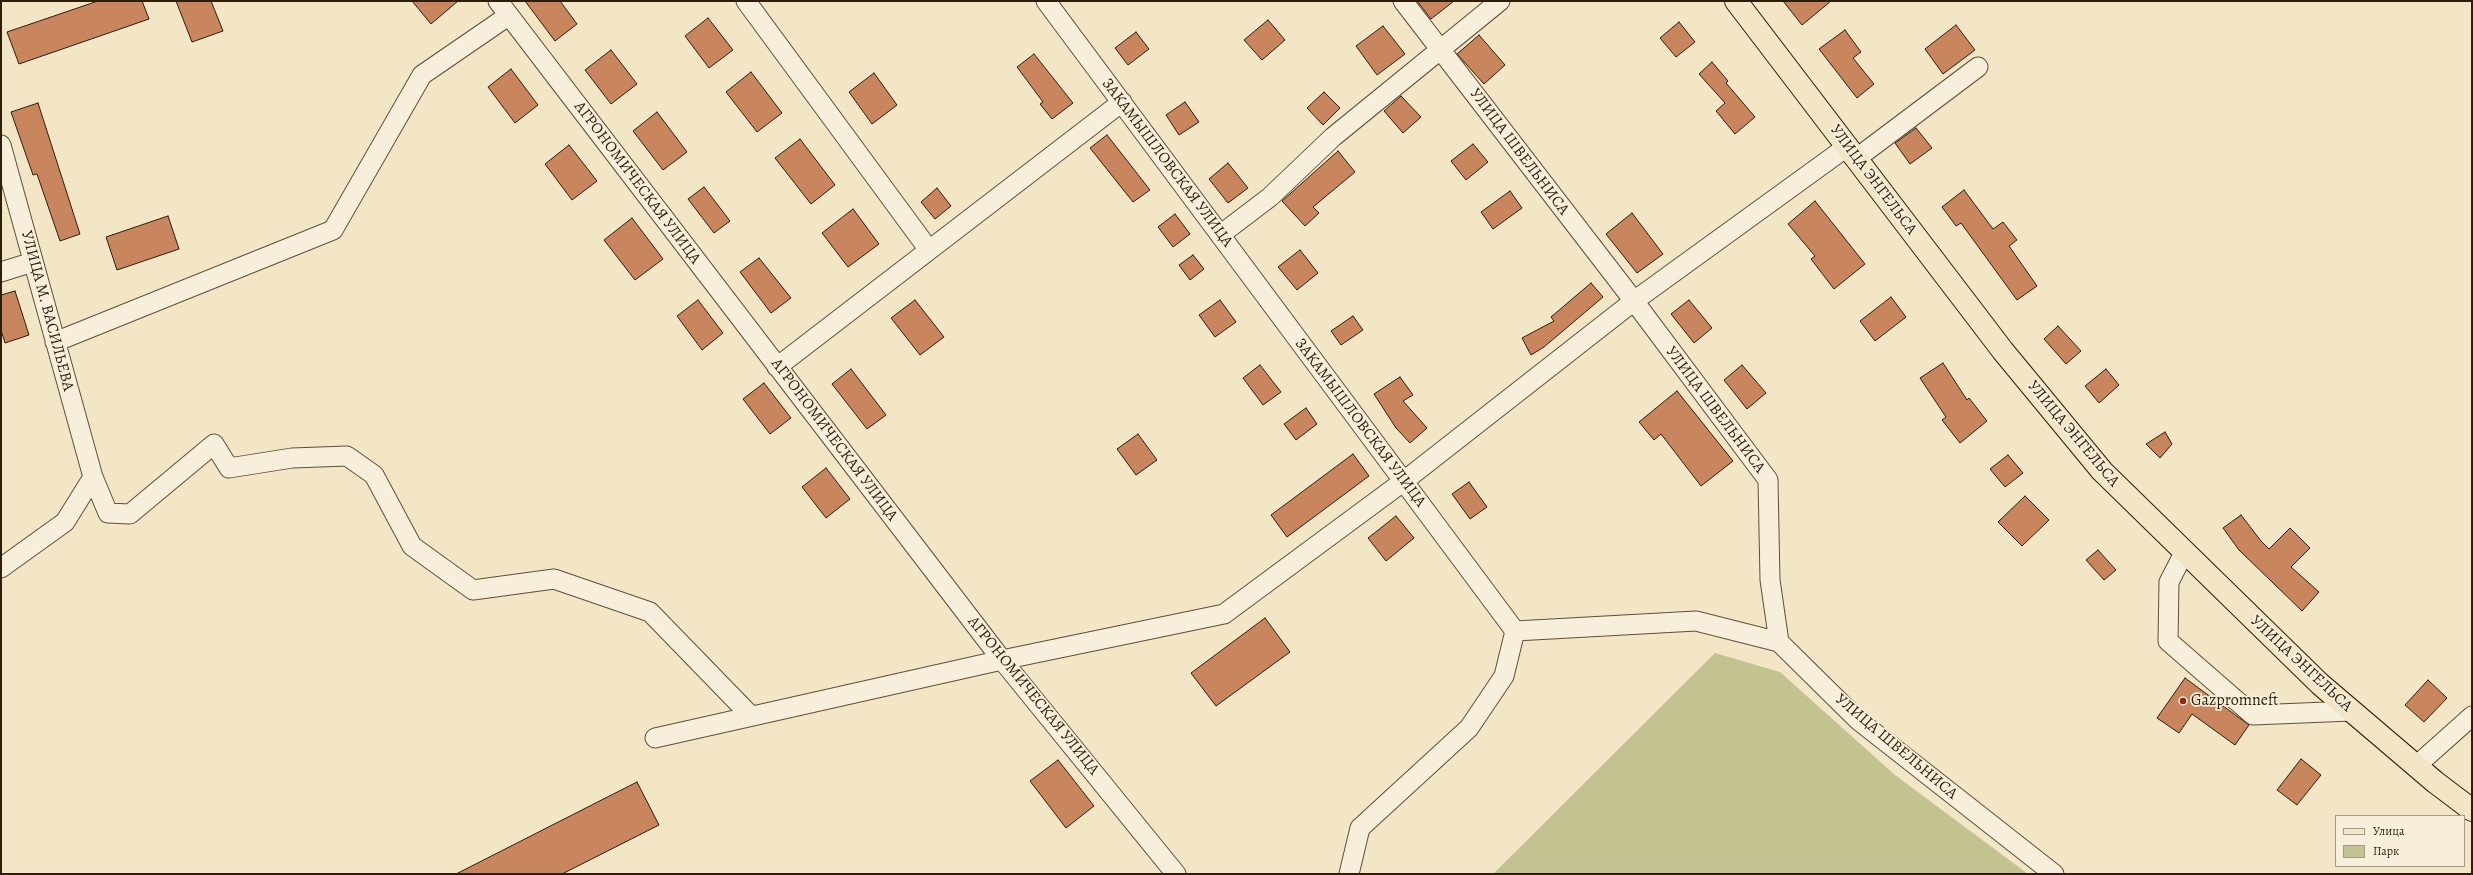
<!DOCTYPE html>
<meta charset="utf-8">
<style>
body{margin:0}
#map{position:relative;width:2473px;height:875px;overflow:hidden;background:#f2e6c7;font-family:Alegreya,serif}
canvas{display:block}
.frame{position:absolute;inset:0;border:2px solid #301d09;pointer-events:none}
.legend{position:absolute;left:2335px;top:815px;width:130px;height:52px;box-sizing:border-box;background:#f7efdb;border:1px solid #a79b87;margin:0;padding:5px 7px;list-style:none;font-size:12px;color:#301d09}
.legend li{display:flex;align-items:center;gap:8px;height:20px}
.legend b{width:20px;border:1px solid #a79b87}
</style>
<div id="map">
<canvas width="2473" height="875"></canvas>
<div class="frame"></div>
<ul class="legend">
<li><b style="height:5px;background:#f2e6c7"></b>Улица</li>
<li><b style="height:11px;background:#c2c391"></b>Парк</li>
</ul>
</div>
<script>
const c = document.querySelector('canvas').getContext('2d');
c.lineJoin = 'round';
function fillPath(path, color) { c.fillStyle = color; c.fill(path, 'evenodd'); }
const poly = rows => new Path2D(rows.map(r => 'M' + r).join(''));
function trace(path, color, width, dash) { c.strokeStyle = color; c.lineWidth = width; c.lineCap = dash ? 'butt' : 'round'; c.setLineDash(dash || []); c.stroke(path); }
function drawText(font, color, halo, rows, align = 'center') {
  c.font = font + ' Alegreya,serif'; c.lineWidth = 3.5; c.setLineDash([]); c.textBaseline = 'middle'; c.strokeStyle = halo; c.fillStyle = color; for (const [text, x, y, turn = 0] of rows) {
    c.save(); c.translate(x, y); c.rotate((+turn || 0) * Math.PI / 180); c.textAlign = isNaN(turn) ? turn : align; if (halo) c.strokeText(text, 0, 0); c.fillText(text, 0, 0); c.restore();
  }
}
const green = poly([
 [1715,653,1780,672,1895,775,2028,874,1493,874]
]);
const building = poly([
 [98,1,142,1,149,19,19,64,7,32,98,1],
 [176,1,211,1,223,31,192,42,176,1],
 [412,1,458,1,431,24,412,1],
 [525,1,560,1,577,24,555,41,525,1],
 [1417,1,1454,1,1431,19,1417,1],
 [1783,1,1831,1,1802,25,1783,1],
 [708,18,733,50,709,68,685,36,708,18],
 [1268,20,1285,40,1262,60,1244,40,1268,20],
 [1679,22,1695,42,1676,57,1660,38,1679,22],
 [1956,25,1975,50,1943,74,1925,49,1956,25],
 [1383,26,1405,54,1377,75,1356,46,1383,26],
 [1845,30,1861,52,1853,58,1874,84,1857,98,1819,49,1845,30],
 [1136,32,1149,49,1128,65,1115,48,1136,32],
 [1479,35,1505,65,1484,84,1457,54,1479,35],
 [611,50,637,84,611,104,585,70,611,50],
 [1034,54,1073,103,1052,119,1040,104,1043,102,1017,67,1034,54],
 [1712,62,1728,81,1726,83,1755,117,1735,134,1716,111,1725,103,1699,74,1712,62],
 [511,69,538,105,515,123,488,87,511,69],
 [751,72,782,113,757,132,726,92,751,72],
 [874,73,897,105,872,124,849,92,874,73],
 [1324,92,1340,108,1323,125,1307,108,1324,92],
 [1401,96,1421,117,1403,133,1384,111,1401,96],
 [1185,102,1199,122,1179,135,1166,115,1185,102],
 [38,103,80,234,60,241,37,174,33,175,11,112,38,103],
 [657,112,687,152,663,170,633,131,657,112],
 [1916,128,1932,148,1910,164,1895,143,1916,128],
 [1107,135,1150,190,1133,202,1090,148,1107,135],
 [800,139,835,185,811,204,775,158,800,139],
 [1473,144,1488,162,1466,180,1451,161,1473,144],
 [569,145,597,181,572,200,545,164,569,145],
 [1338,151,1355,172,1313,207,1319,213,1305,226,1282,201,1338,151],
 [1228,163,1248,188,1228,203,1209,179,1228,163],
 [704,187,730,221,714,233,688,199,704,187],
 [937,188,951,206,935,219,921,202,937,188],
 [1964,190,1993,229,2003,222,2017,240,2009,246,2037,286,2017,300,1961,223,1956,226,1942,207,1964,190],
 [1510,191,1522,208,1493,229,1481,212,1510,191],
 [1815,201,1865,264,1834,289,1811,259,1815,256,1788,224,1815,201],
 [853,209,879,244,848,267,822,233,853,209],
 [1632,213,1663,254,1637,273,1606,234,1632,213],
 [1175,214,1190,234,1173,247,1158,227,1175,214],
 [168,216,179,249,117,270,106,237,168,216],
 [632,218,663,259,635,280,604,240,632,218],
 [1300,250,1318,273,1297,290,1278,267,1300,250],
 [1193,255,1204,269,1190,280,1179,265,1193,255],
 [759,258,791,298,771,313,740,272,759,258],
 [1591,283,1603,297,1544,347,1531,355,1522,338,1554,321,1551,317,1591,283],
 [15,291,29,335,5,343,1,330,1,295,15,291],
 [1891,297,1906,317,1875,341,1860,321,1891,297],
 [698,300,723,333,702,350,677,316,698,300],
 [915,300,944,337,920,355,891,318,915,300],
 [1220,300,1236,322,1215,337,1199,315,1220,300],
 [1689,300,1712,328,1694,343,1671,314,1689,300],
 [1353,316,1363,330,1341,345,1331,331,1353,316],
 [2058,326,2081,351,2066,364,2044,339,2058,326],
 [1943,363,1967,400,1969,398,1987,421,1960,443,1942,420,1946,417,1920,378,1943,363],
 [1260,365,1281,392,1263,405,1243,378,1260,365],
 [1742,365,1766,393,1747,409,1724,380,1742,365],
 [851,369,886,415,867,429,832,384,851,369],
 [2106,369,2119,385,2099,403,2085,386,2106,369],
 [1400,377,1413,395,1403,401,1427,428,1410,443,1396,428,1374,394,1400,377],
 [764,383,791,418,770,434,743,399,764,383],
 [1677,391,1733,461,1701,486,1661,434,1654,440,1639,422,1677,391],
 [1306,408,1317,424,1296,440,1284,424,1306,408],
 [2165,432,2172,444,2160,458,2146,444,2165,432],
 [1138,434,1157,460,1136,475,1117,449,1138,434],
 [1353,454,1369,476,1287,537,1271,515,1353,454],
 [2008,455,2023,473,2005,487,1990,469,2008,455],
 [826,468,850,499,826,518,802,487,826,468],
 [1469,482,1487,507,1470,519,1452,494,1469,482],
 [2025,496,2049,520,2022,546,1998,522,2025,496],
 [2241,515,2261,541,2269,549,2290,528,2310,548,2291,567,2319,592,2302,611,2239,550,2223,528,2241,515],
 [1396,516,1414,538,1386,561,1368,538,1396,516],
 [2098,550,2116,570,2104,580,2086,560,2098,550],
 [1265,618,1290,652,1216,706,1191,673,1265,618],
 [2185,678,2249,725,2235,745,2192,714,2179,733,2157,718,2185,678],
 [2428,680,2447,698,2424,722,2405,705,2428,680],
 [2301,759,2321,775,2297,805,2277,790,2301,759],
 [1058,760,1094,806,1066,828,1030,781,1058,760],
 [637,782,659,825,562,874,456,874,637,782]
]);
const minor = poly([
 [498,1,1002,660,1176,874],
 [746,1,929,250],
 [1046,1,1515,631,1696,621,1779,642],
 [1403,1,1634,301,1768,480,1770,580,1779,642,1858,720,2054,874],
 [1,145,93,477,108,513,130,514,214,444,229,468,292,458,347,456,374,475,412,546,473,590,554,579,650,612,751,716],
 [1857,158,1978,67],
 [1220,235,1270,197,1333,137,1500,1],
 [1,272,33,262],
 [55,342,333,230,422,75,508,16],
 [777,367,1122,102],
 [2184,553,2169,582,2168,641,2253,715,2351,711],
 [1,568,65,522,93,477],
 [655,738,1002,660,1224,614,1404,481,1634,301,1848,146],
 [2416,766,2472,716],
 [1349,874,1360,828,1469,728,1504,676,1515,631]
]);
const major = poly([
 [1736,1,2003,351,2102,471,2320,684,2435,782,2472,810]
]);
const markers = [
 [2183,701,4,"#8f2418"]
];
const streetNames = [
 ["УЛИЦА ШВЕЛЬНИСА",1519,152,53],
 ["ЗАКАМЫШЛОВСКАЯ УЛИЦА",1167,163,53],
 ["УЛИЦА ЭНГЕЛЬСА",1873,180,53],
 ["АГРОНОМИЧЕСКАЯ УЛИЦА",637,183,53],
 ["УЛИЦА М. ВАСИЛЬЕВА",47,311,75],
 ["УЛИЦА ШВЕЛЬНИСА",1715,410,53],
 ["ЗАКАМЫШЛОВСКАЯ УЛИЦА",1360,423,53],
 ["УЛИЦА ЭНГЕЛЬСА",2073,434,50],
 ["АГРОНОМИЧЕСКАЯ УЛИЦА",834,440,53],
 ["УЛИЦА ЭНГЕЛЬСА",2301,664,43],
 ["АГРОНОМИЧЕСКАЯ УЛИЦА",1033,696,51],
 ["УЛИЦА ШВЕЛЬНИСА",1896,747,40]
];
const poiNames = [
 ["Gazpromneft",2191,701]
];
fillPath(green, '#c2c391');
fillPath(building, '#c8855e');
trace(building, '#301d09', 1);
trace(minor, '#604f38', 21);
trace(major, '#301d09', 24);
trace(minor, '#f7efdb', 19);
trace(major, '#f2e6c7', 22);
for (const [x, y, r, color] of markers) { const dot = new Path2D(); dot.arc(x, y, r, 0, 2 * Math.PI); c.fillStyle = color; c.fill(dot); trace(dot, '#f7efdb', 1.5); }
drawText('16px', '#301d09', '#f7efdb', streetNames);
drawText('16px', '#301d09', '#f7efdb', poiNames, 'left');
</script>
